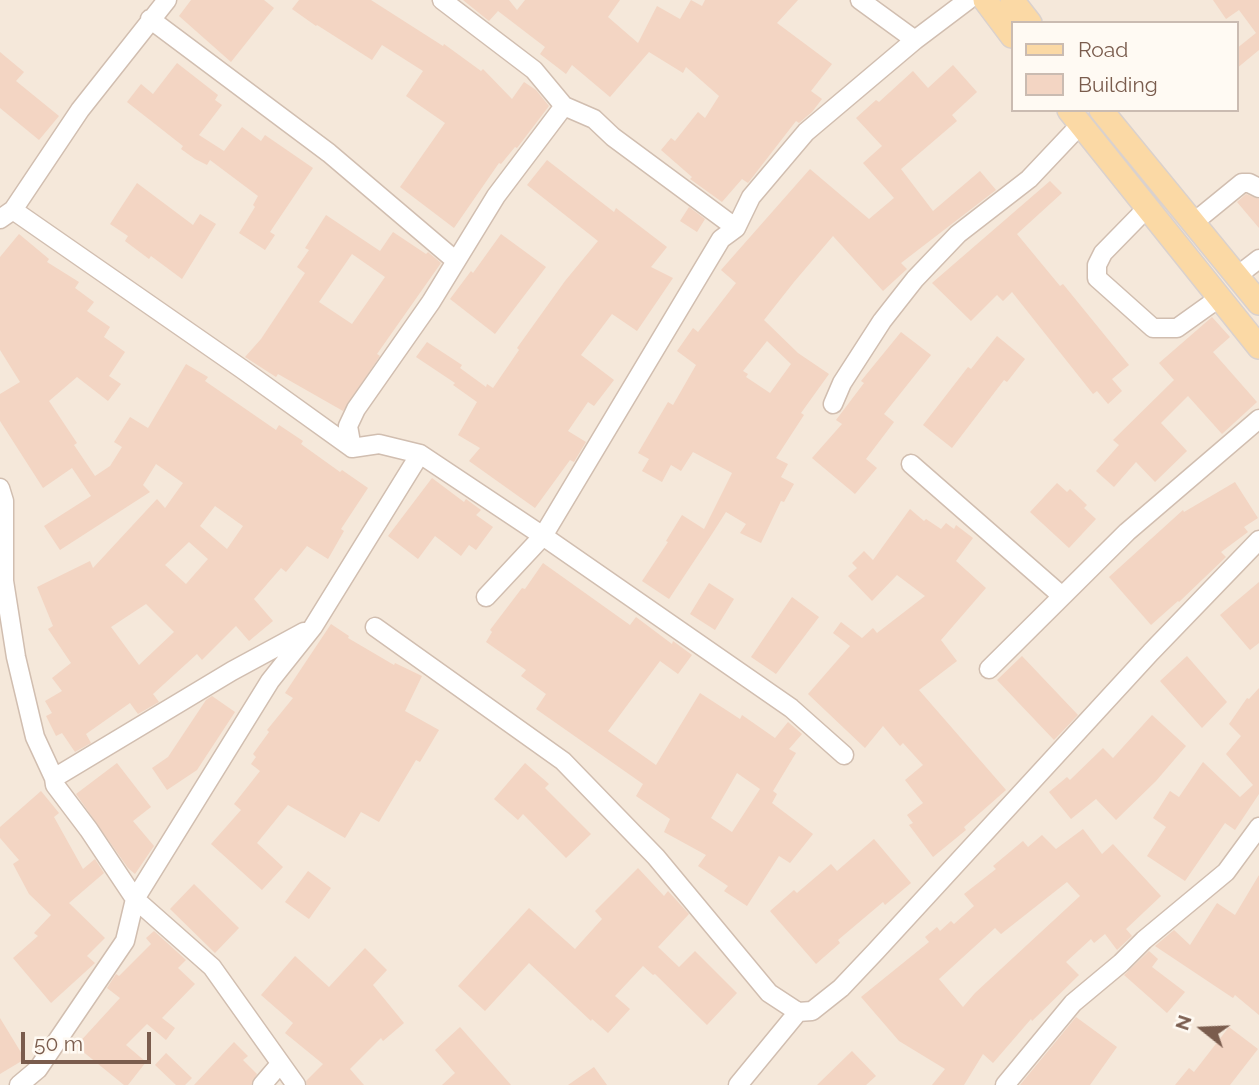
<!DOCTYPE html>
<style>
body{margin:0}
#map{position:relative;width:1259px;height:1085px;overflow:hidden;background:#fdf6ec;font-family:Raleway,sans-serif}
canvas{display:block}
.legend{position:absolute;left:1011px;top:21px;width:228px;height:91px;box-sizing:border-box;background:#fffaf3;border:2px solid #cabbb1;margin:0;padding:9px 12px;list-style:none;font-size:21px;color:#7a5c4d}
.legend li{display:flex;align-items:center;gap:14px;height:35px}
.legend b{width:35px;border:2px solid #cabbb1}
.north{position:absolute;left:1168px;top:994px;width:70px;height:70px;-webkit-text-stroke:5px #fffaf3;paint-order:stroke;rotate:288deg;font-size:19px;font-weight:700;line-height:28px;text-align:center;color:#7a5c4d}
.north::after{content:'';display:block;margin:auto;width:24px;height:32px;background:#7a5c4d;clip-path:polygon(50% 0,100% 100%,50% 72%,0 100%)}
.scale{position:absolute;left:21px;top:1032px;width:130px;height:32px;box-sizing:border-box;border:4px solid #7a5c4d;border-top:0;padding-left:9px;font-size:21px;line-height:24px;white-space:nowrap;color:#7a5c4d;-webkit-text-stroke:5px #fffaf3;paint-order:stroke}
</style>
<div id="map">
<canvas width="1259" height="1085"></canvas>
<ul class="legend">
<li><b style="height:9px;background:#fbd9a5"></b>Road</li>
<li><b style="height:19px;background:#f3d5c3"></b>Building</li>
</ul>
<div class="north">N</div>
<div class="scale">50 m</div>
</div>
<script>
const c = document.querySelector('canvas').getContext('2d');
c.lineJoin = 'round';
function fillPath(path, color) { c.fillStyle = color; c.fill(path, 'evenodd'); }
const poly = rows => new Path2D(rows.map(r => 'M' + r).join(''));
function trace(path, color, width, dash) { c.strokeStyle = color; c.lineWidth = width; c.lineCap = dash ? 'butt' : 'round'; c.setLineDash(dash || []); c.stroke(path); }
const residential = poly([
 [0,0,1259,0,1259,1085,0,1085],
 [1012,23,1236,23,1236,110,1012,110]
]);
const building = poly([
 [191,0,264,0,274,8,231,62,179,16],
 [299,0,371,0,443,46,444,44,481,71,483,69,512,99,524,82,536,90,549,106,517,148,515,147,501,164,499,163,454,228,400,187,445,123,406,96,423,71,382,45,372,60,317,25,316,26,292,9],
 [463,0,509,0,517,10,525,0,620,0,608,17,638,43,657,6,680,19,691,0,702,6,705,0,798,0,777,23,832,64,811,91,822,99,812,112,799,123,796,121,748,183,742,179,722,202,690,179,692,177,661,150,671,138,675,141,698,112,705,118,719,96,686,67,683,73,649,52,610,97,572,65,566,74,540,54,545,47,498,11,489,21],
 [1213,0,1259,0,1259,50,1236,69,1236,49,1256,33,1239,10,1226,19],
 [0,52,24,72,16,81,59,116,39,140,0,108],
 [177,63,218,95,215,100,222,105,199,135,224,151,242,127,261,141,265,135,313,168,270,232,275,235,265,250,239,233,255,207,253,205,258,196,210,160,207,165,195,159,181,149,183,146,127,102,141,84,153,94],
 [953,65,977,92,952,115,957,121,901,169,933,211,980,171,996,190,901,263,907,269,883,291,833,236,794,282,764,320,798,353,829,374,801,413,804,415,776,458,788,464,781,477,794,484,784,502,781,501,761,543,740,533,746,524,726,512,712,534,709,532,712,534,669,599,642,581,668,542,666,541,682,515,704,529,732,473,693,452,681,471,671,465,662,482,642,471,649,459,638,453,668,402,673,405,696,365,677,351,693,328,698,332,736,283,721,270,810,169,869,219,894,198,863,163,882,146,856,118,876,100,879,102,913,71,928,88],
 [767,341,791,364,770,393,746,377,748,374,743,371],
 [547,160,614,212,616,208,667,247,651,267,673,278,637,331,612,314,581,355,614,380,594,406,588,402,568,431,586,442,574,462,570,460,535,508,469,461,480,448,458,435,477,402,453,385,455,383,416,357,427,342,462,365,460,368,486,387,487,384,493,388,519,350,517,348,565,281,598,241,527,185],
 [1050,181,1062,193,1017,234,1060,286,1063,284,1129,365,1112,379,1122,391,1108,404,1097,391,1093,394,1012,292,1003,301,997,295,971,321,932,283],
 [137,183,193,225,200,214,216,224,182,279,151,256,149,259,125,241,128,236,110,224],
 [1246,194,1259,199,1259,228,1237,202],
 [689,207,705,219,697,232,680,221],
 [326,215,380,251,393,232,426,254,428,252,441,263,377,354,380,356,343,411,278,374,276,377,245,357,261,339,305,273,297,267,309,250,305,248],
 [352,254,385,277,352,324,319,302],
 [19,234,49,259,47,262,79,282,75,288,94,302,87,311,110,327,104,337,125,352,109,376,121,384,108,401,77,377,49,401,77,443,74,445,95,476,110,466,122,447,114,442,130,417,148,428,186,364,208,377,205,381,276,430,279,425,303,441,301,444,340,472,342,470,368,488,341,529,344,531,328,559,307,546,286,572,281,568,254,599,273,621,249,641,236,626,202,660,197,654,153,694,159,702,138,714,130,703,86,734,91,743,75,752,62,733,56,736,46,716,52,713,45,701,62,691,52,678,71,663,48,629,53,626,37,587,90,561,93,568,157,499,165,508,183,483,156,464,143,485,150,492,60,550,44,526,91,496,72,468,43,488,0,421,0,394,20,382,0,350,0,257],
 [215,506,243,526,227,549,200,526],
 [189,542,208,559,186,584,165,565],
 [146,604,174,632,139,665,111,627],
 [501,234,546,267,495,334,450,299,471,271,473,273],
 [1212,317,1230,337,1213,352,1257,402,1222,434,1188,396,1161,423,1187,451,1155,482,1136,462,1114,487,1096,471,1119,445,1113,440,1174,380,1159,363],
 [901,332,931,355,884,414,894,422,866,459,877,468,855,494,812,458,842,424,836,420,864,383,861,381],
 [997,336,1025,359,1007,382,1004,380,952,448,923,425,968,367,971,369],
 [432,478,464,502,466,499,481,510,476,515,493,527,476,550,469,545,461,556,435,536,418,559,388,536],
 [1235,482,1258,518,1244,527,1248,532,1221,552,1226,557,1179,602,1178,601,1151,625,1109,577,1183,510,1184,512],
 [1057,483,1067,492,1070,489,1087,505,1084,508,1096,519,1069,548,1030,512],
 [910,509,924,521,926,519,941,529,946,523,954,529,956,525,973,538,956,561,986,588,941,640,957,661,919,690,1006,790,964,827,966,830,933,857,909,825,913,823,907,815,923,803,905,780,923,765,903,743,900,746,883,726,865,748,808,694,850,646,833,633,841,622,862,638,873,628,877,633,925,596,897,575,872,601,848,576,857,568,852,563,864,551,873,560],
 [543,563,630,625,636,617,672,644,673,641,692,655,678,674,660,661,608,731,656,765,700,693,740,719,742,715,775,738,788,722,802,734,789,749,796,753,773,791,777,794,772,803,813,834,790,863,779,856,747,906,724,891,728,886,698,866,706,855,664,832,670,819,636,796,643,784,536,709,546,694,521,676,526,670,486,642,492,632,490,630,522,588,525,589],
 [737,773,760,789,732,832,711,818],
 [1259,582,1259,643,1250,650,1220,615],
 [709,583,734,599,715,630,690,614],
 [792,597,819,617,776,674,751,657],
 [331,624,349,636,348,638,394,665,395,663,422,676,405,711,439,730,420,762,416,760,379,822,361,812,345,838,288,805,257,843,283,867,262,890,211,844,241,810,234,804,260,771,251,764,256,757,253,754,269,732,267,730,293,698,285,693],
 [1022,656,1078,715,1054,740,997,680],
 [1187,656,1227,702,1202,728,1160,681],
 [1259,688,1259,794,1235,830,1225,823,1185,881,1147,856,1166,827,1153,818,1170,791,1179,797,1203,762,1240,797,1253,785,1226,754,1241,736,1229,724,1247,698,1249,699],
 [212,696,235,712,197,770,167,790,152,768,168,757,206,700],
 [1152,715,1186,746,1156,781,1116,820,1096,799,1071,819,1049,792,1067,777,1070,780,1103,748,1113,758],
 [117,763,151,807,133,821,154,846,135,874,128,868,76,794],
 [525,763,549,784,545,788,591,834,566,858,523,814,518,820,494,799],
 [41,791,59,813,54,817,83,869,95,859,104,873,69,903,105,938,87,956,95,963,51,1003,13,958,38,936,34,933,51,915,29,894,13,864,19,860,0,838,0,827],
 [1083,829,1102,854,1113,844,1161,896,1126,929,1132,936,1117,950,1105,934,1094,943,1091,939,1066,962,1079,975,1032,1021,1031,1019,993,1063,983,1054,964,1085,932,1085,945,1069,899,1041,861,997,929,942,925,937,937,927,940,931,951,921,954,924,974,906,964,894,996,869,993,866,1023,841,1028,847,1042,835,1056,849],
 [1067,882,1080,896,975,993,963,1007,939,979,995,928,1001,934],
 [874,839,911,883,885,905,883,902,838,940,840,943,816,964,770,911,794,890,797,893,831,864,837,871],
 [638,868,664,896,668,891,689,914,658,947,679,967,695,951,737,993,707,1025,655,974,653,975,643,966,615,996,630,1009,608,1033,592,1019,591,1021,529,963,485,1011,458,986,529,908,575,949,602,919,595,911],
 [308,871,331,888,309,919,285,902],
 [1259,875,1259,1015,1235,995,1233,998,1155,946,1174,930,1190,945,1217,903,1235,915],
 [194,884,239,928,215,953,170,909],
 [154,931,186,960,178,968,195,984,162,1018,175,1028,166,1040,147,1024,126,1045,146,1062,128,1085,124,1085,76,1046,120,998,107,988,116,974,119,976,151,944,146,938],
 [365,948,387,970,373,985,404,1023,383,1041,381,1038,350,1069,364,1085,307,1085,306,1081,323,1064,285,1033,293,1023,261,995,295,956,329,987],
 [1149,951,1158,959,1152,967,1185,992,1167,1013,1124,975],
 [1076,1017,1117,1047,1090,1085,1020,1085],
 [0,1018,25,1059,0,1074],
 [460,1027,490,1061,511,1085,442,1085,455,1073,435,1050],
 [1229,1027,1258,1049,1230,1085,1175,1085,1189,1068,1194,1072],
 [234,1042,248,1056,243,1060,257,1074,251,1085,194,1085],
 [852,1051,876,1076,866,1085,817,1085],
 [166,1053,192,1078,185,1085,176,1085,155,1065],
 [594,1067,607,1085,568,1085]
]);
const minor = poly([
 [442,0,534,70,564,106],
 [860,0,915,40],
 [150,19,329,153,456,261],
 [1147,208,1103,253,1097,265,1097,278,1153,328,1177,328,1219,298],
 [13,210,242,369,352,448,379,444,420,454,543,536,721,239,736,228,751,197,806,132,915,40,968,0],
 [0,219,13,210,80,110,167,0],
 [1193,223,1242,183,1249,183,1259,188],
 [1237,276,1259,259],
 [833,404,842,383,882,321,915,279,958,234,1029,179,1080,125],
 [352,448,348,426,356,409,431,302,496,196,564,106,594,119,613,137,736,228],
 [911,464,1062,596],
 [0,488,4,501,4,581,16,657,35,737,54,778,55,785,89,830,135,899,212,967,296,1085],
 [486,597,543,536,791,708,844,755],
 [375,627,563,761,656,857,769,993,798,1012,812,1011,841,988,876,951,1151,652,1259,540],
 [989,669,1127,532,1259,419],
 [54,778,232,671,304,632],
 [19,1085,38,1069,125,941,135,899,270,681,313,627,420,454],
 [262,1085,280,1064],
 [738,1085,798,1012],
 [1005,1085,1073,1003,1121,963,1144,940,1226,872,1259,827]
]);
const major = poly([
 [985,0,1012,36],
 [1012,0,1030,23],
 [1069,110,1259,347],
 [1101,110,1259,303]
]);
fillPath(residential, '#f5e8da');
fillPath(building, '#f3d5c3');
trace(minor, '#d1beb0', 21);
trace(major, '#dad1cd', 26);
trace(minor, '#fff', 18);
trace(major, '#fbd9a5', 23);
</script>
